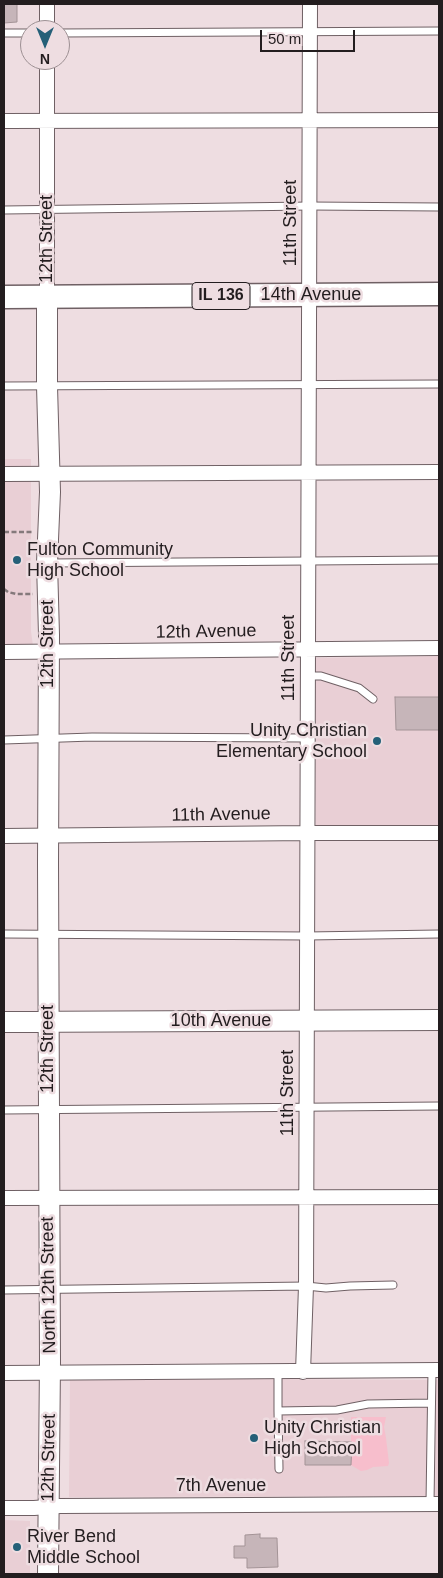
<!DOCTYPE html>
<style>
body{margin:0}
#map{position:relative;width:443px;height:1578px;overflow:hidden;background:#eedde1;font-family:Helvetica,sans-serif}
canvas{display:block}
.frame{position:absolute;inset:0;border:5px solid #231d1f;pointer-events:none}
.north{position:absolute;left:20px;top:20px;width:50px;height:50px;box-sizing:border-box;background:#eedde1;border:1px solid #9d9093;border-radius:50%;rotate:180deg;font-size:14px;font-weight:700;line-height:20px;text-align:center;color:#231d1f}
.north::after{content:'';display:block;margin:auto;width:18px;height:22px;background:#256078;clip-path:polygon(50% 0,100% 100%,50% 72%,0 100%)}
.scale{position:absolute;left:260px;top:30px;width:95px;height:22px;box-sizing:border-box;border:2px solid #231d1f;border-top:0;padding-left:6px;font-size:15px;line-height:18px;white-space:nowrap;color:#231d1f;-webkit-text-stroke:4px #eedde1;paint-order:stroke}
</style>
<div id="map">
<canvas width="443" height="1578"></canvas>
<div class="frame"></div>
<div class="north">N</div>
<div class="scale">50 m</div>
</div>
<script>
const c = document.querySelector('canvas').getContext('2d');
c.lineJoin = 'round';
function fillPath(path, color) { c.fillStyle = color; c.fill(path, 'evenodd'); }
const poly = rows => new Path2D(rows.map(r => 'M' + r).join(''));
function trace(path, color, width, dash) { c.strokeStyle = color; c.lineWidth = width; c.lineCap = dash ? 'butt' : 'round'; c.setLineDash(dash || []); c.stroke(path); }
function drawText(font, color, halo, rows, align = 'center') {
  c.font = font + ' Helvetica,sans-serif'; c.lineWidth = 5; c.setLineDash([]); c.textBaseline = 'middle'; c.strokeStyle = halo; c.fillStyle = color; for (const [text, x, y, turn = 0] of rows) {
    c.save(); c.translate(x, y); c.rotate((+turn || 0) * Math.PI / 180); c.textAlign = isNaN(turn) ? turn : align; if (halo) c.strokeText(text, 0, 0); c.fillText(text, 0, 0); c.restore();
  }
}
const built = poly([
 [4,459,31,459,31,631,33,646,4,646],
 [439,656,439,825,316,827,315,658],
 [70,1378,439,1380,439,1496,69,1497],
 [4,1520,30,1521,30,1574,4,1574]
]);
const green = poly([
 [351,1417,386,1417,384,1427,386,1438,389,1463,388,1466,373,1467,367,1470,361,1471,351,1465]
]);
const building = poly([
 [4,4,17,4,17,22,4,23,4,4],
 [395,697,439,697,439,730,396,730,395,697],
 [305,1441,352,1442,351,1465,305,1465,305,1441],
 [260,1534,260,1538,277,1538,278,1567,247,1568,247,1558,234,1558,234,1546,245,1546,245,1535,260,1534]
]);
const path = poly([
 [4,532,32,532],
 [4,589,8,592,16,594,33,594]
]);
const lane = poly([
 [4,33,30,33],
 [60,33,439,31],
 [4,210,310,206,439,207],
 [4,386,439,384],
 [50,563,439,560],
 [308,676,321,676,359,688,373,699],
 [4,740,92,737,308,738],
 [4,934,307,936,439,934],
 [4,1110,439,1106],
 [4,1290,306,1286,326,1288,350,1286,393,1285],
 [278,1372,278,1411,337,1410,368,1404,431,1403],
 [278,1411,279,1469],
 [430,1503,432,1370]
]);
const street = poly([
 [47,30,47,4],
 [4,121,439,120],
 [47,297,47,60],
 [4,474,439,472],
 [4,652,439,648],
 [4,836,308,833,439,833],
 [4,1198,439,1197],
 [303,1372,306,1286,310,4],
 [4,1373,439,1370],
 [4,1508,34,1508,60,1506,439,1504]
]);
const secondary = poly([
 [47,297,47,386,50,492,47,563,49,635,48,863,50,1362,48,1574],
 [4,1022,439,1020]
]);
const primary = poly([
 [4,297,439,294]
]);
const markers = [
 [17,560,5,"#256078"],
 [377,741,5,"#256078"],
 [254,1438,5,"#256078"],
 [17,1547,5,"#256078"]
];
const shields = [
 [221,296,58]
];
const shieldNames = [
 ["IL 136",221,296]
];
const streetNames = [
 ["11th Street",291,223,-90],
 ["12th Street",47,239,-90],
 ["14th Avenue",311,295],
 ["12th Avenue",206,632,-1],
 ["12th Street",48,644,-90],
 ["11th Street",289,658,-90],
 ["11th Avenue",221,815,-1],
 ["10th Avenue",221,1021],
 ["12th Street",48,1049,-90],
 ["11th Street",288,1093,-90],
 ["North 12th Street",49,1285,-91],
 ["12th Street",49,1458,-89],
 ["7th Avenue",221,1486]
];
const poiNames = [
 ["Fulton Community",27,550],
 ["High School",27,571],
 ["Unity Christian",367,731,"right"],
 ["Elementary School",367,752,"right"],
 ["Unity Christian",264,1428],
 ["High School",264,1449],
 ["River Bend",27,1537],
 ["Middle School",27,1558]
];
fillPath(built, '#e9cfd5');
fillPath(green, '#f7becc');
fillPath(building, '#c6b5b9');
trace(building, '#a39396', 1);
trace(lane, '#6f6064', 9);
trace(street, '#6f6064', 16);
trace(secondary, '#6f6064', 22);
trace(primary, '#6f6064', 25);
trace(path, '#84797b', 2.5, [5, 2.5]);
trace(lane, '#fff', 7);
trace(street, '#fff', 14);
trace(secondary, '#fff', 20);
trace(primary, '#fff', 22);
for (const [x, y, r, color] of markers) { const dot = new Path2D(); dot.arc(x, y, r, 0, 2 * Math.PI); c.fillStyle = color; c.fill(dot); trace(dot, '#eedde1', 2); }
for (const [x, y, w] of shields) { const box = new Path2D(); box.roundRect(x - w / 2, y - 13.5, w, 27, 4); c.fillStyle = '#eedde1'; c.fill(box); trace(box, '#231d1f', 1); }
drawText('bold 16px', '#231d1f', null, shieldNames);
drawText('18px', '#231d1f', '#eedde1', streetNames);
drawText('18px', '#231d1f', '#eedde1', poiNames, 'left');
</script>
